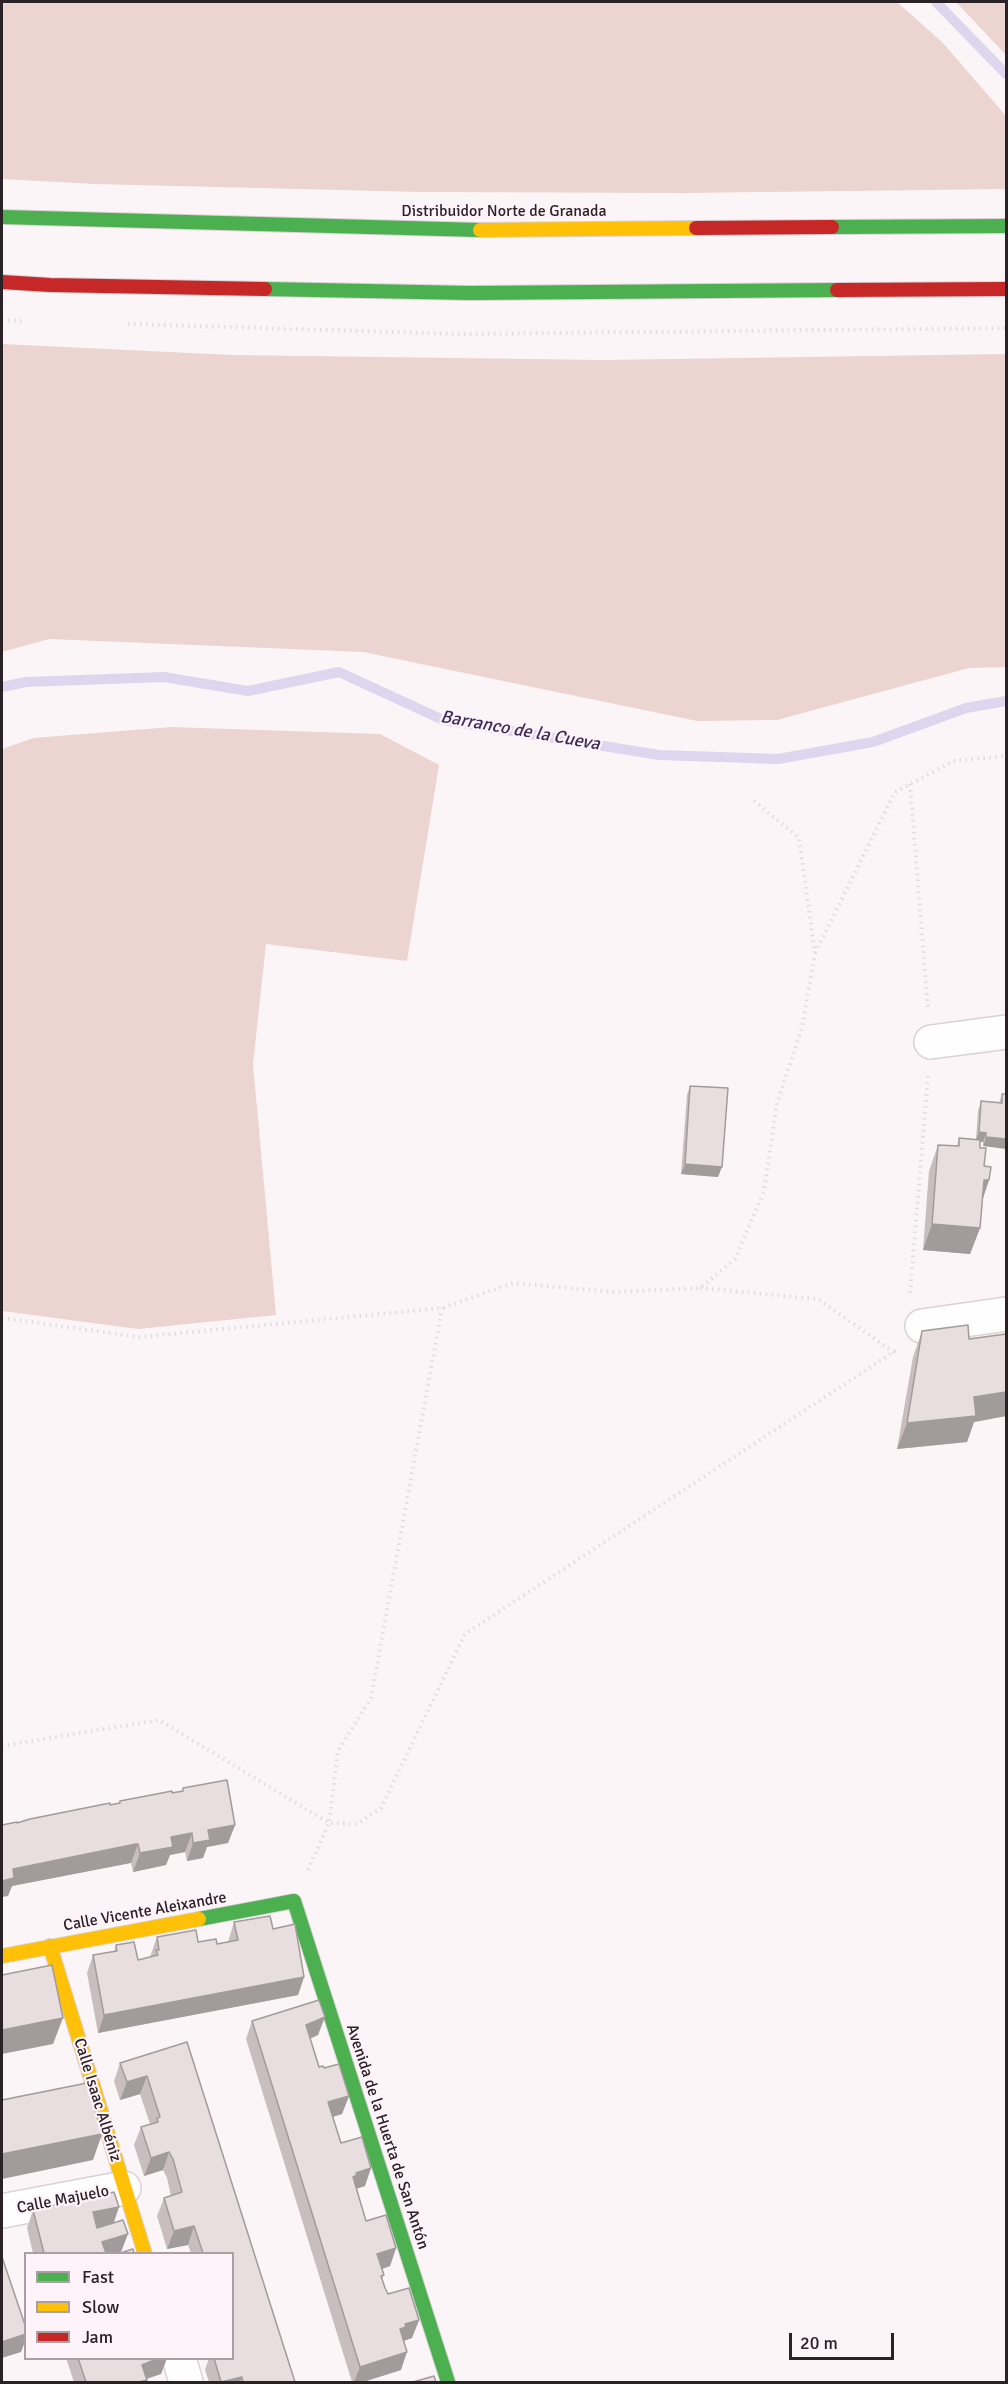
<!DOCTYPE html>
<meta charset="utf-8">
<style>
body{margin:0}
#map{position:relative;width:1008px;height:2384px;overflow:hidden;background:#fbf5f8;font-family:Signika,sans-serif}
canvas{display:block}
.frame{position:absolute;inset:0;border:3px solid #2a2226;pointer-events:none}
.legend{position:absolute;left:24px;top:2252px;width:210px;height:108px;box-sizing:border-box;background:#fdf3f8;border:2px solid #a99fa4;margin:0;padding:8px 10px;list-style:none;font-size:18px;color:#2a2226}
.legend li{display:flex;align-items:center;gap:12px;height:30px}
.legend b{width:30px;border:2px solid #a99fa4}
.scale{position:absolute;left:789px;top:2333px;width:105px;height:27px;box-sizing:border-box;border:3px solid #2a2226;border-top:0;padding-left:8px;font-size:18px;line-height:21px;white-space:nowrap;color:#2a2226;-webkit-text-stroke:4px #fdf3f8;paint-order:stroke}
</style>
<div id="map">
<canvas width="1008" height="2384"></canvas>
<div class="frame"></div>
<ul class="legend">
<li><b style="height:8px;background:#4caf50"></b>Fast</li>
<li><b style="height:8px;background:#ffc107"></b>Slow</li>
<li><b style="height:8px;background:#c62828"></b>Jam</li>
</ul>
<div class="scale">20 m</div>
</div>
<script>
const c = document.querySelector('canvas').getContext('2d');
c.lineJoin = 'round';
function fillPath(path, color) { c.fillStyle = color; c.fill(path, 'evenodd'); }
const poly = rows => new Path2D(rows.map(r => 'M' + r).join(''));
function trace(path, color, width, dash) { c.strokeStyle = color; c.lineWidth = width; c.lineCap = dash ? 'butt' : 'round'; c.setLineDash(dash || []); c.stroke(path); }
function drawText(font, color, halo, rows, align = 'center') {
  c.font = font + ' Signika,sans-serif'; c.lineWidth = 4.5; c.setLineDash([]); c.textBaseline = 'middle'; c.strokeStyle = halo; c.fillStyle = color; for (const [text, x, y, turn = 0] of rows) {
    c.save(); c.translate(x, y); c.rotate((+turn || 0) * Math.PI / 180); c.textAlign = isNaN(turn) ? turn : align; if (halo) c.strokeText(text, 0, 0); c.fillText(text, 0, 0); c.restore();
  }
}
const green = poly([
 [2,2,897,2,943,43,1006,116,1006,189,684,193,422,192,94,184,2,179],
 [956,2,1006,2,1006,55],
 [2,344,232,355,604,360,1006,354,1006,667,969,668,777,720,697,721,363,652,49,639,2,652],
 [172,727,380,734,439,765,407,961,266,944,253,1064,276,1315,138,1329,2,1311,2,749,33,738]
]);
const stream = poly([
 [936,2,1006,74],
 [2,687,26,682,164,677,248,691,339,672,443,720,659,755,778,759,873,742,966,708,1006,701]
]);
const path = poly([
 [2,320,25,321],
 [128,324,459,334,1006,328],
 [910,784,928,1009],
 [815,953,895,792,954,761,1006,756],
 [700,1288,818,1299,895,1353],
 [910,1293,928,1076],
 [2,1318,140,1337,442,1308,513,1283,614,1292,700,1288,735,1259,764,1191,777,1103,802,1028,815,953,799,838,752,799],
 [2,1746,159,1720,329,1823,357,1824,381,1808,465,1634,898,1349],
 [308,1870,329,1823,338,1751,371,1698,442,1308]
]);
const street = poly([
 [931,1042,1006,1032],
 [922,1326,1006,1314],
 [2,2211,124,2188],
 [179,2358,186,2382]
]);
const fast = poly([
 [2,217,480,230],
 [832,227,1006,226],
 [265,289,470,293,837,290],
 [199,1919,294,1901,448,2382]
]);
const slow = poly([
 [480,230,696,228],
 [50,1946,145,2254],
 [2,1956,199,1919]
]);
const jam = poly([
 [696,228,832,227],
 [2,282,50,285,265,289],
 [837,290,1006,289]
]);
const wall = poly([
 [690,1086,718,1177,681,1174,687,1095],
 [1002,1094,1006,1094,983,1146,983,1142,980,1142,980,1148,989,1180,982,1200,980,1228,970,1254,923,1250,929,1171,938,1145,957,1146,959,1138,976,1139,978,1111,981,1101,999,1103],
 [922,1331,969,1339,1006,1334,1006,1416,974,1422,967,1442,897,1449,913,1357],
 [183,1788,235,1825,228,1843,207,1847,203,1858,187,1861,185,1852,170,1855,166,1865,133,1872,131,1863,129,1863,12,1886,8,1896,17,1823,110,1805,119,1803,120,1801,182,1791],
 [234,1922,273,1929,304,1977,298,1995,98,2033,87,1973,93,1955,114,1951,116,1945,138,1960,150,1957,157,1937,217,1944,228,1942],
 [252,2021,318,2035,310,2039,319,2067,324,2068,349,2096,342,2114,333,2117,341,2143,365,2186,356,2189,366,2221,396,2248,390,2266,382,2269,384,2275,382,2279,385,2288,388,2294,419,2320,412,2338,404,2341,401,2370,363,2382,352,2382,246,2039],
 [187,2042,295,2382,209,2382,205,2370,209,2358,232,2358,232,2253,191,2253,188,2245,167,2249,157,2216,164,2198,171,2196,167,2178,163,2170,144,2176,134,2145,141,2127,150,2124,140,2094,120,2100,114,2081,120,2063],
 [33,2210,114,2223,121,2252,118,2253,33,2253,27,2228],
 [66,2358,167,2358,161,2374,147,2379,146,2382,74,2382]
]);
const shadedWall = poly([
 [979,1132,986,1133,983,1142,975,1142],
 [986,1137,1006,1139,1006,1149,983,1146],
 [685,1164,722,1167,718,1177,681,1174],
 [984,1180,989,1180,980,1207],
 [932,1224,980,1228,970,1254,923,1250],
 [1006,1392,1006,1416,974,1422,967,1442,897,1449,907,1423,974,1397],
 [235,1825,228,1843,207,1847,203,1858,187,1861,193,1843,208,1830],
 [192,1833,185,1852,170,1855,166,1865,133,1872,140,1853,171,1837],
 [138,1844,131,1863,12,1886,8,1896,2,1897,2,1881,13,1869],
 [304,1977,298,1995,98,2033,104,2015],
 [325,2017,318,2035,299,2043,306,2025],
 [63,2018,53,2044,2,2054,2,2030],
 [147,2076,140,2094,120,2100,127,2082],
 [349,2096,342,2114,321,2120,328,2102],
 [102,2134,93,2160,2,2179,2,2154],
 [169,2152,163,2170,144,2176,151,2158],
 [371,2168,365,2186,352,2190,353,2177,356,2173],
 [119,2207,113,2225,86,2231,93,2212],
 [194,2226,188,2245,167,2249,174,2231],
 [128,2234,121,2252,118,2253,98,2253,102,2242],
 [396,2248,390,2266,371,2273,377,2254],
 [419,2320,412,2338,400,2342,400,2329,405,2324],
 [26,2334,26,2339,21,2352,2,2358,2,2342],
 [407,2352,401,2370,363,2382,354,2382,360,2367],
 [159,2358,167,2358,161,2374,136,2382,142,2365],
 [242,2377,240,2382,223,2382]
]);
const building = poly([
 [690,1086,728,1088,722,1167,685,1164,690,1086],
 [1002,1094,1006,1094,1006,1139,986,1137,986,1133,979,1132,981,1101,1002,1103,1002,1094],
 [959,1138,980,1140,980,1148,986,1148,984,1166,991,1167,989,1180,984,1180,980,1228,932,1224,938,1145,959,1146,959,1138],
 [968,1325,969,1339,1006,1334,1006,1392,974,1397,976,1416,907,1423,922,1331,968,1325],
 [227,1780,235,1825,208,1830,210,1840,193,1843,192,1833,171,1837,173,1847,140,1853,138,1844,136,1844,13,1869,14,1878,2,1881,2,1825,17,1822,17,1823,30,1819,110,1803,110,1805,120,1803,120,1801,172,1791,172,1793,183,1791,183,1788,227,1780],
 [270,1916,273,1929,295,1924,304,1977,104,2015,93,1955,117,1951,116,1945,134,1942,138,1960,158,1955,156,1950,159,1950,157,1937,196,1930,198,1942,216,1939,217,1944,238,1940,234,1922,270,1916],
 [52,1965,63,2018,2,2030,2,1975,52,1965],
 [319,2000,325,2017,306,2025,319,2067,323,2066,324,2068,339,2064,349,2096,328,2102,341,2143,362,2137,371,2168,356,2173,357,2175,353,2177,366,2221,386,2215,396,2248,377,2254,384,2275,381,2276,385,2288,388,2294,409,2288,419,2320,405,2324,406,2327,400,2329,407,2352,360,2367,252,2021,319,2000],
 [187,2042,295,2382,243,2382,242,2377,221,2382,214,2358,232,2358,232,2253,203,2253,194,2226,174,2231,164,2198,182,2192,173,2159,169,2152,151,2158,141,2127,158,2122,157,2118,160,2117,147,2076,127,2082,120,2063,187,2042],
 [87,2083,102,2134,2,2154,2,2100,87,2083],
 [114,2192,119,2207,93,2212,97,2228,123,2220,128,2234,102,2242,106,2253,44,2253,33,2210,114,2192],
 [133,2249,134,2253,120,2253,133,2249],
 [2,2257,26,2328,26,2334,2,2342,2,2257],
 [78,2358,159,2358,142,2365,147,2380,139,2382,86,2382,78,2358],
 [434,2376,436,2382,413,2382,434,2376]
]);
const streetNames = [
 ["Distribuidor Norte de Granada",504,212],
 ["Calle Vicente Aleixandre",145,1912,-10],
 ["Calle Isaac Albéniz",97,2100,73],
 ["Avenida de la Huerta de San Antón",387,2137,72],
 ["Calle Majuelo",63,2200,-11]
];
const waterNames = [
 ["Barranco de la Cueva",520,731,10]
];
fillPath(green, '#ecd5d0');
trace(stream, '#ded6ee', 10);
trace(street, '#dad2d5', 36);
trace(fast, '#dad2d5', 16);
trace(slow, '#dad2d5', 16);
trace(jam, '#dad2d5', 16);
trace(path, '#e0ddde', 4, [1.5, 4.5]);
trace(street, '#fefefe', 33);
trace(fast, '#4caf50', 14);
trace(slow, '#ffc107', 14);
trace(jam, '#c62828', 14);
fillPath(wall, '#c8bec0');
fillPath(shadedWall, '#a29b9c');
fillPath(building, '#e8dddf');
trace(building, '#a29b9c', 1.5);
drawText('16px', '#2a2226', '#fdf3f8', streetNames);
drawText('italic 18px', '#3b2b56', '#fdf3f8', waterNames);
</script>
